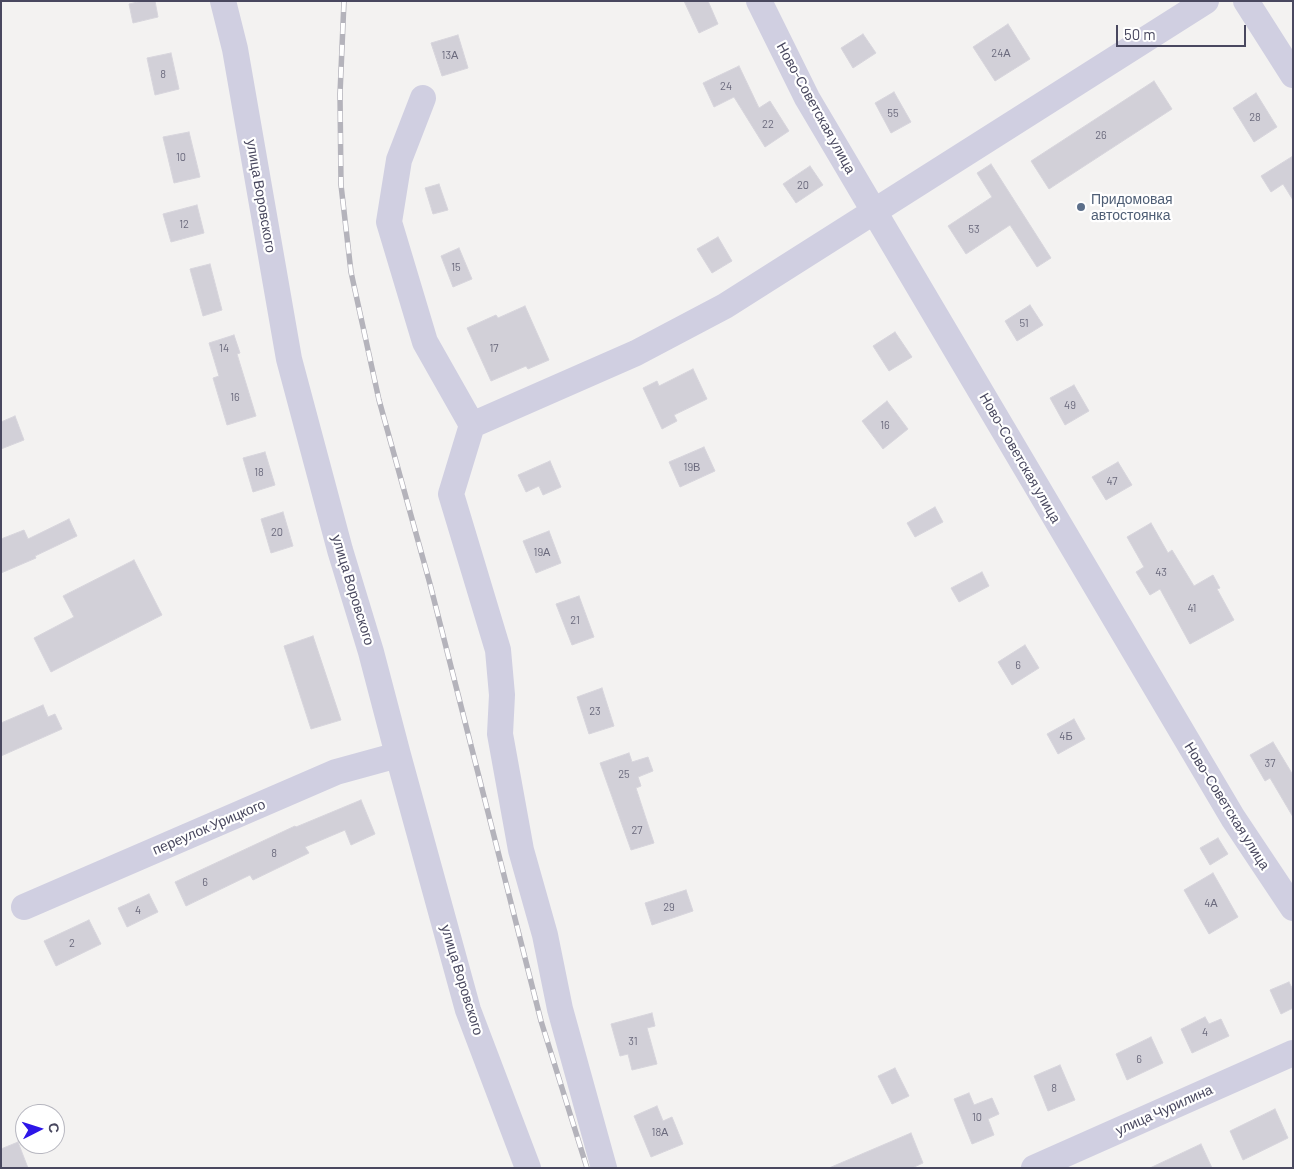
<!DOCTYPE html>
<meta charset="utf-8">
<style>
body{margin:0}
#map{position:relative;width:1294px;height:1169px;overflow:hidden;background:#f3f2f1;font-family:Barlow,sans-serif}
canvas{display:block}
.frame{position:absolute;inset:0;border:2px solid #49485f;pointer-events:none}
.north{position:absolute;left:15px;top:1104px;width:50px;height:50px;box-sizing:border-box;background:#fff;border:1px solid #b6b6bf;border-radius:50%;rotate:85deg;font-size:14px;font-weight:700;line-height:20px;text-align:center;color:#49485f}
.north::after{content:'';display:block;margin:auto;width:18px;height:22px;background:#2d16e8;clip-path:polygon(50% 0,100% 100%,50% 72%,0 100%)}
.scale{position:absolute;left:1116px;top:25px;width:130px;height:22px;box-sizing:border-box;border:2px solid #49485f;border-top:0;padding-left:6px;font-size:15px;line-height:18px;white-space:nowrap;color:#49485f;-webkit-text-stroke:4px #fff;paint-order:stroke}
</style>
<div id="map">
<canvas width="1294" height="1169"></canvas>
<div class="frame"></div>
<div class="north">С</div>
<div class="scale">50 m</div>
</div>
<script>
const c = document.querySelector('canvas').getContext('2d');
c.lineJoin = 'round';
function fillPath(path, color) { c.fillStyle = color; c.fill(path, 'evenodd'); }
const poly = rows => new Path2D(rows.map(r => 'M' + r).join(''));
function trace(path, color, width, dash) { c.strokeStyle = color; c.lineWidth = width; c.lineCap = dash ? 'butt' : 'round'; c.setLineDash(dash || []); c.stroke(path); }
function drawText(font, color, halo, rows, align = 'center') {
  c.font = font + ' Barlow,sans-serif'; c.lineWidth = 4.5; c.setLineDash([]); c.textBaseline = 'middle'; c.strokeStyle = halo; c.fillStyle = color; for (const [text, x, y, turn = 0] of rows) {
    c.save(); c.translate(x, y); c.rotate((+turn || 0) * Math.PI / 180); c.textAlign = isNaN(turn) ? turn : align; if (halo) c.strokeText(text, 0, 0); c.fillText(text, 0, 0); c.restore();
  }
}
const building = poly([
 [142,1,155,1,158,17,133,23,129,4,142,1],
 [684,1,708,1,718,24,699,33,684,1],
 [1008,24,1030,59,995,81,973,47,1008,24],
 [863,34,876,53,853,68,841,48,863,34],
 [458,35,468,68,442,76,431,43,458,35],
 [171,53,179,89,155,95,147,58,171,53],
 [739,66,759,108,770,101,789,131,765,147,734,97,714,107,703,83,739,66],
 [1154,81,1172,109,1049,189,1031,161,1154,81],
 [894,92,911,122,891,133,875,103,894,92],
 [1256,93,1277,127,1254,142,1233,108,1256,93],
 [189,132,200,177,174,183,163,137,189,132],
 [1293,156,1293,200,1283,184,1271,192,1261,176,1293,156],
 [991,164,1051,258,1037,267,1010,225,966,254,948,226,992,197,977,173,991,164],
 [810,166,823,185,796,203,783,184,810,166],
 [439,184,448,210,433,214,425,188,439,184],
 [197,205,204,233,171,242,163,214,197,205],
 [718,237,732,261,712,273,697,249,718,237],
 [459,248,472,279,453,287,441,256,459,248],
 [210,264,222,310,203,316,190,269,210,264],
 [1030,305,1043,325,1017,341,1005,321,1030,305],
 [525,306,549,360,528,369,526,366,491,381,467,328,496,315,498,318,525,306],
 [895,332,912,357,889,371,873,346,895,332],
 [234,335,240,353,237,354,256,416,227,425,213,378,219,376,209,343,234,335],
 [693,369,707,399,674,415,677,421,662,429,643,388,657,381,659,386,693,369],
 [1074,385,1089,411,1065,425,1050,398,1074,385],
 [887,401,908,429,883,449,862,421,887,401],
 [15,416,24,440,1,449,1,422,15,416],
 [704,447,715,471,680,487,669,462,704,447],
 [265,452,275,485,253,492,243,458,265,452],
 [550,461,561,487,543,495,539,486,526,492,518,475,550,461],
 [1118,462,1132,485,1106,500,1092,477,1118,462],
 [935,507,943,522,915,537,907,523,935,507],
 [283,512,293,546,271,553,261,519,283,512],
 [69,519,77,536,35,556,36,558,1,573,1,539,24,530,28,539,69,519],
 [1151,523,1168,553,1172,550,1194,586,1213,575,1220,588,1217,589,1234,620,1190,644,1160,589,1150,595,1136,572,1144,567,1127,537,1151,523],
 [549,531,561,563,536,573,523,541,549,531],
 [134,560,162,615,51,672,34,638,74,617,63,596,134,560],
 [982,572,989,586,959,602,951,588,982,572],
 [579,596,594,637,572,645,556,604,579,596],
 [313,636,341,720,311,729,284,646,313,636],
 [1025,645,1039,668,1012,685,998,662,1025,645],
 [602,688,614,726,589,734,577,697,602,688],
 [43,705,48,717,55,714,62,729,1,756,1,723,43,705],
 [1074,719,1085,739,1058,754,1047,734,1074,719],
 [1273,742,1293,775,1293,817,1270,778,1265,781,1250,755,1273,742],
 [629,753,632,762,648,757,653,771,638,777,641,786,636,788,654,843,631,850,600,763,629,753],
 [361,800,375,834,351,845,345,830,305,847,309,853,253,880,250,875,186,906,175,882,295,826,296,827,361,800],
 [1218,838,1228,854,1210,865,1200,848,1218,838],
 [1213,873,1238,917,1209,934,1184,890,1213,873],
 [686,890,693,911,652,925,645,903,686,890],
 [149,894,158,912,127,927,118,908,149,894],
 [89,920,101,944,56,966,44,941,89,920],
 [1289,982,1293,990,1293,1008,1281,1014,1270,990,1289,982],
 [652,1013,655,1026,647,1028,657,1064,632,1070,628,1054,620,1056,611,1024,652,1013],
 [1205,1017,1209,1024,1221,1019,1229,1036,1192,1053,1181,1029,1205,1017],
 [1151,1037,1163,1063,1127,1080,1116,1054,1151,1037],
 [1060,1065,1075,1100,1048,1111,1034,1076,1060,1065],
 [895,1068,909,1096,892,1104,878,1076,895,1068],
 [969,1093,974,1105,992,1098,999,1114,988,1119,994,1135,972,1144,954,1099,969,1093],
 [657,1106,663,1121,672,1117,683,1144,651,1157,634,1116,657,1106],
 [1275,1109,1288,1138,1243,1160,1230,1131,1275,1109],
 [911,1133,923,1163,912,1168,829,1168,911,1133],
 [18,1142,28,1168,1,1168,1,1149,18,1142],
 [1201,1144,1212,1168,1150,1168,1201,1144]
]);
const minor = poly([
 [223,1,235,49,289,359,340,550,371,652,398,755,468,1010,528,1168],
 [759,1,807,98,1233,818,1293,908],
 [1246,1,1293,75],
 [423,98,399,160,389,222,425,342,472,425,451,494,498,650,502,695,500,734,521,850,545,935,560,1009,604,1168],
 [472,425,636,353,725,306,1206,1],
 [24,907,336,772,398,755],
 [1034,1168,1293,1053]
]);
const rail = poly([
 [344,1,340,94,341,185,351,272,379,400,430,584,541,1021,587,1168]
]);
const markers = [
 [1081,207,5,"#5c6f8a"]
];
const numberNames = [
 ["24А",1001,53],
 ["13А",450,55],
 ["8",163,74],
 ["24",726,86],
 ["55",893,113],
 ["28",1255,117],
 ["22",768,124],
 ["26",1101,135],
 ["10",181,157],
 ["20",803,185],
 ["12",184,224],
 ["53",974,229],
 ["15",456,267],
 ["51",1024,323],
 ["14",224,348],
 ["17",494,348],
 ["16",235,397],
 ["49",1070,405],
 ["16",885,425],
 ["19В",692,467],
 ["18",259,472],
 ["47",1112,481],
 ["20",277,532],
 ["19А",542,552],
 ["43",1161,572],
 ["41",1192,608],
 ["21",575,620],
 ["6",1018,665],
 ["23",595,711],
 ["4Б",1066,736],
 ["37",1270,763],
 ["25",624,774],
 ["27",637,830],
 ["8",274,853],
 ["6",205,882],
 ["4А",1211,903],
 ["29",669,907],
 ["4",138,910],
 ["2",72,943],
 ["4",1205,1032],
 ["31",633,1041],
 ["6",1139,1059],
 ["8",1054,1088],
 ["10",977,1117],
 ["18А",660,1132]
];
const streetNames = [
 ["Ново-Советская улица",816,108,61],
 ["улица Воровского",261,196,80],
 ["Ново-Советская улица",1020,458,60],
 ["улица Воровского",353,590,73],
 ["Ново-Советская улица",1227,806,58],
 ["переулок Урицкого",209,827,-23],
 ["улица Воровского",462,980,73],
 ["улица Чурилина",1164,1110,-24]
];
const serviceNames = [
 ["Придомовая",1091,199],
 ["автостоянка",1091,215]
];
fillPath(building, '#d2d0d8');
trace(building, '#d7d5dc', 1);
trace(minor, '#d0cfe1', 26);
trace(rail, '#b4b3bb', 5.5);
trace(rail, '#fff', 4, [11]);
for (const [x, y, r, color] of markers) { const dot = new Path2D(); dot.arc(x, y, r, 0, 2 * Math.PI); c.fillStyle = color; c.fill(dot); trace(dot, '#fff', 2); }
drawText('11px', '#6b6a7d', null, numberNames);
drawText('14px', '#49485f', '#fff', streetNames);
drawText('14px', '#4e5e75', '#fff', serviceNames, 'left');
</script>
